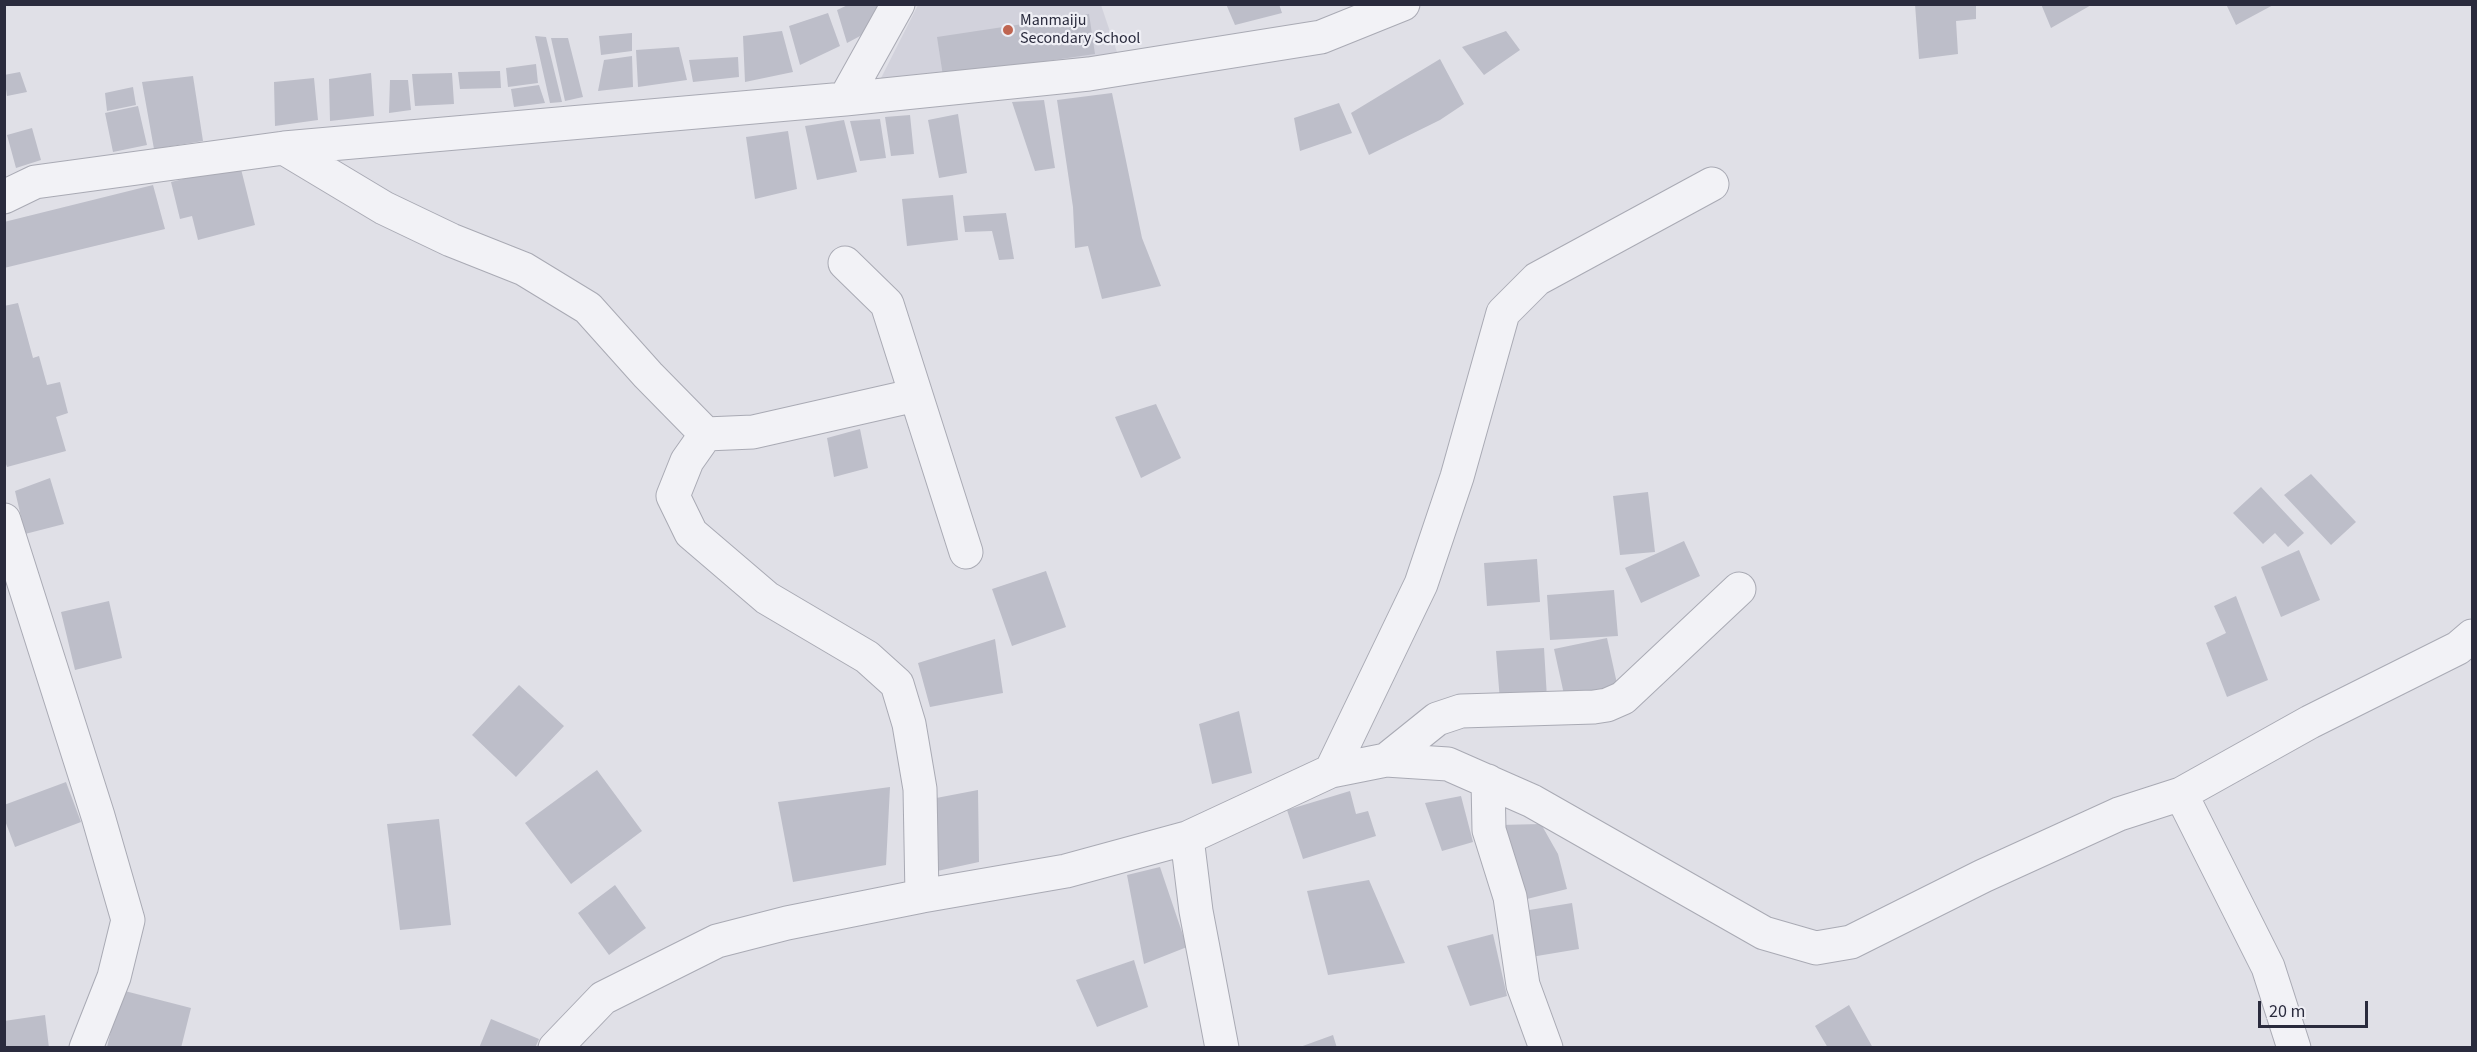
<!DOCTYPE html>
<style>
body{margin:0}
#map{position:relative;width:2477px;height:1052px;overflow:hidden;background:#e0e0e7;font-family:"Source Sans 3",sans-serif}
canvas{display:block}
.frame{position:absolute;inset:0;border:6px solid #2a2b3d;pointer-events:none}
.scale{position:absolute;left:2258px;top:1001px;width:110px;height:27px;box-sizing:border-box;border:3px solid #2a2b3d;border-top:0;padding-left:8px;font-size:18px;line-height:21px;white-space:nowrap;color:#2a2b3d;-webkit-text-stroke:4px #efeff5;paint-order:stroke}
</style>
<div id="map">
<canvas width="2477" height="1052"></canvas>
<div class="frame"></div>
<div class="scale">20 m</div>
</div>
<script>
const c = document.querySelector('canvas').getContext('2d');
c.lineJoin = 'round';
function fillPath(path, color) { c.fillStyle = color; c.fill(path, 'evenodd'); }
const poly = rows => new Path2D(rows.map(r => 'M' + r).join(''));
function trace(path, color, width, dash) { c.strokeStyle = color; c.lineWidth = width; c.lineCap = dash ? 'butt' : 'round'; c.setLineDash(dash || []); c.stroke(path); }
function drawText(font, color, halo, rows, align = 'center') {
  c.font = font + ' "Source Sans 3",sans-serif'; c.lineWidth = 4.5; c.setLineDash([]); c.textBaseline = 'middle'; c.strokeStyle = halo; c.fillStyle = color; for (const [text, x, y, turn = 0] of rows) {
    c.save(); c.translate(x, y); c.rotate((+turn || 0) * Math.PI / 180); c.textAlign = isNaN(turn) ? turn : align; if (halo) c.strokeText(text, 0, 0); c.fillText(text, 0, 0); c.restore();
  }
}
const built = poly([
 [918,5,1101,5,1118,55,879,82]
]);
const building = poly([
 [850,4,882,4,879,26,847,43,837,10],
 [1226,4,1279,4,1282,13,1235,25],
 [1915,4,1976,4,1976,19,1956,21,1958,54,1919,59],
 [2041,4,2093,4,2051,28],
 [2226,4,2275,4,2236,25],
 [828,13,840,46,800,65,789,26],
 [1089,14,1095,54,943,76,937,37],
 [782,31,793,72,745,82,743,36],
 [1506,31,1520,50,1484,75,1462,47],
 [632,33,632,51,601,55,599,36],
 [535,36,546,37,562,102,550,103],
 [551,38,568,38,583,97,565,101],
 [679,47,687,80,638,87,636,50],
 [632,56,633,87,598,91,604,60],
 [738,57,739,77,693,82,689,60],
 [1440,59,1464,104,1440,120,1369,155,1351,113],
 [536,64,538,83,508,87,506,68],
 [500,71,501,88,460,89,458,72],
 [20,72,27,92,7,96,4,75],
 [371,73,374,116,330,121,329,79],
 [452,73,454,104,415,106,412,74],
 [193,76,203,141,154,149,142,82],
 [314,78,318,120,275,126,274,82],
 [390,80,408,80,411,110,389,113],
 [539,85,545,103,514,107,511,89],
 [133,87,136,105,107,111,105,93],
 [1112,93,1142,238,1161,286,1102,299,1088,246,1075,248,1073,207,1057,100],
 [1044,100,1055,168,1035,171,1012,102],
 [1339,103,1352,133,1300,151,1294,118],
 [138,106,147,145,113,152,105,113],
 [958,114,967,173,939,178,928,120],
 [910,115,914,154,891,156,885,117],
 [880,119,886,158,860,161,850,121],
 [844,120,857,172,817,180,805,126],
 [32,128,41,160,16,168,7,135],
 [788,131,797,189,755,199,746,137],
 [240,165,255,225,198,240,192,216,180,219,171,182],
 [153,185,165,229,4,268,4,222],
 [953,195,958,240,907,246,902,199],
 [1006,213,1014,259,999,260,992,231,965,232,963,216],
 [18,303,33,358,39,356,47,385,60,382,68,413,56,417,66,451,7,467,4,458,4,306],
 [1156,404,1181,458,1141,478,1115,417],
 [860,429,868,468,834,477,827,438],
 [2311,474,2356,522,2331,545,2284,495],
 [50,478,64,524,25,534,15,491],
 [2261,487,2304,533,2288,547,2275,533,2263,544,2233,513],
 [1648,492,1655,552,1620,555,1613,496],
 [1684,541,1700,576,1641,603,1625,568],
 [2299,550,2320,600,2281,617,2261,567],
 [1537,559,1540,602,1487,606,1484,563],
 [1046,571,1066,627,1012,646,992,589],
 [1614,590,1618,636,1550,640,1547,595],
 [2236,596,2268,680,2227,697,2206,643,2226,633,2214,606],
 [109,601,122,658,75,670,61,612],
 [1607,638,1618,688,1565,699,1554,649],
 [995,639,1003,693,930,707,918,663],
 [1544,648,1547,698,1500,701,1496,651],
 [519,685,564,726,516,777,472,735],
 [1239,711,1252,773,1212,784,1199,724],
 [597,770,642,831,571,884,525,823],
 [66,782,81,822,15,847,4,818,4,805],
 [890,787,886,865,793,882,778,802],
 [978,790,979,862,928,873,931,799],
 [1350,791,1356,814,1368,811,1376,836,1303,859,1287,810],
 [1461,796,1473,842,1442,851,1425,803],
 [439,819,451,925,400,930,387,824],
 [1541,824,1558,854,1567,889,1523,900,1500,825],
 [1160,867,1187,947,1144,964,1127,875],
 [1369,880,1405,963,1328,975,1307,891],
 [615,885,646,928,609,955,578,913],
 [1572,903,1579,949,1525,958,1517,912],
 [1493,934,1507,996,1470,1006,1447,946],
 [1134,960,1148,1007,1097,1027,1076,980],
 [121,990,191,1008,181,1048,107,1047],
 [1849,1005,1873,1048,1828,1048,1815,1026],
 [45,1015,49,1048,4,1048,4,1021],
 [491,1019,539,1039,535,1048,479,1048],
 [1333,1035,1337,1048,1300,1048,1300,1047]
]);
const minor = poly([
 [845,99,1089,74,1321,37,1403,4],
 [284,148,384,208,451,240,524,269,588,308,648,375,706,434],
 [4,197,35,182,284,148,845,99,898,4],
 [845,263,887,304,966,552],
 [916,395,753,432,706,434,687,461,673,496,691,533,767,598,867,657,897,684,909,724,920,789,922,896],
 [4,520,98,816,128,920,114,977,86,1048],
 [1386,760,1437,719,1461,711,1594,707,1607,705,1623,698,1739,589],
 [1331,771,1421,584,1457,477,1503,313,1537,279,1712,184],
 [1488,781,1489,830,1510,897,1523,985,1546,1048],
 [2181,794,2268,967,2294,1048],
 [1187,838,1196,911,1222,1048],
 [555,1048,603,998,717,941,787,923,922,896,1066,871,1187,838,1331,771,1386,760,1448,764,1532,801,1764,933,1816,948,1851,942,1983,876,2119,814,2181,794,2310,722,2458,648,2472,636]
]);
const markers = [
 [1008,30,6,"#bf6551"]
];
const poiNames = [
 ["Manmaiju",1020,21],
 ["Secondary School",1020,39]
];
fillPath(built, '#d2d2dc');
fillPath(building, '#bdbec9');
trace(minor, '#a9aab4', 35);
trace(minor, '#f2f2f6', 33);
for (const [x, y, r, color] of markers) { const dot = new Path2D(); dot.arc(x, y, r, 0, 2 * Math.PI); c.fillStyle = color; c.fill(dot); trace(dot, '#efeff5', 2); }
drawText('16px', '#2a2b3d', '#efeff5', poiNames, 'left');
</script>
